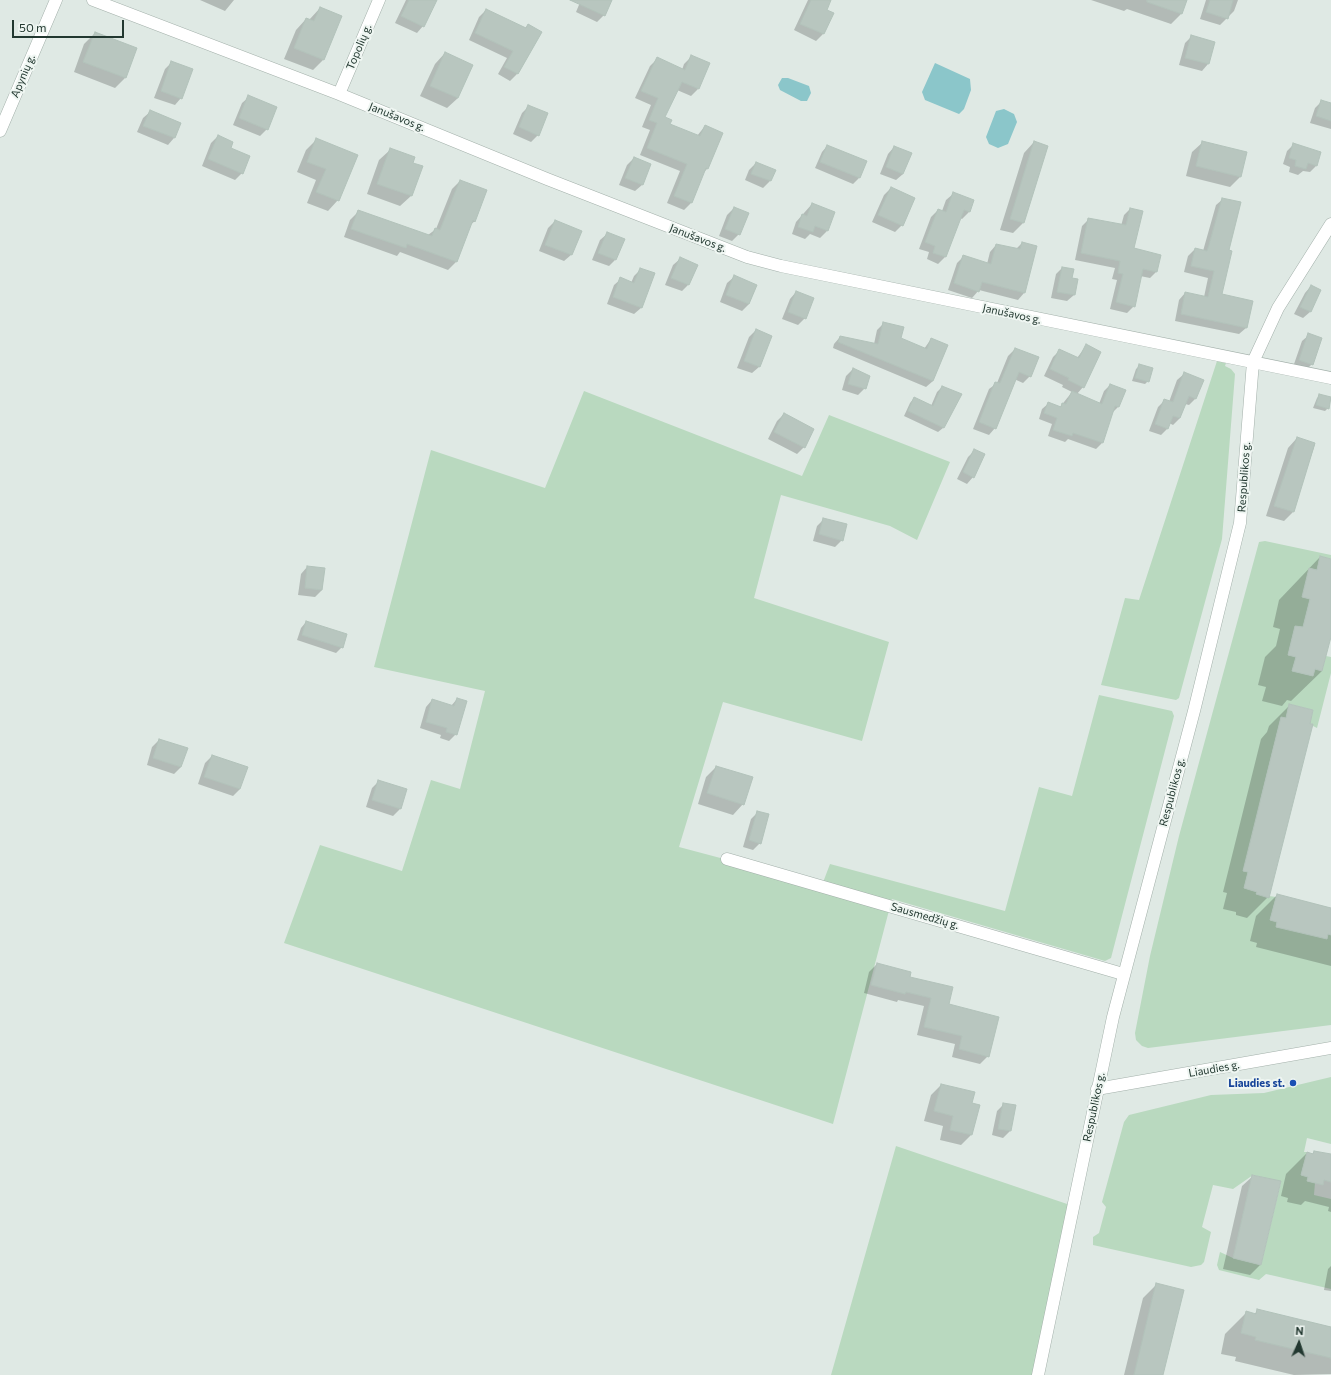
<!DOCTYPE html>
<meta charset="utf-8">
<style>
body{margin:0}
#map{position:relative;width:1331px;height:1375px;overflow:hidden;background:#dfe9e4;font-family:Commissioner,sans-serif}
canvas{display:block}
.north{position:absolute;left:1279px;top:1323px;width:40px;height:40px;-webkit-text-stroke:3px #eff6f2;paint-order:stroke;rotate:3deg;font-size:11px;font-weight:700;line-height:16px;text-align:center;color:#223830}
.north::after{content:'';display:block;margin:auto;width:14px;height:18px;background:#223830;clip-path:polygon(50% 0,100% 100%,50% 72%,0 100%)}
.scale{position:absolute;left:12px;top:20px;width:112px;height:18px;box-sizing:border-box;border:2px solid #223830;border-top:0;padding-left:5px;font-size:12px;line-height:14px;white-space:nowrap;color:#223830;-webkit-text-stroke:3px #eff6f2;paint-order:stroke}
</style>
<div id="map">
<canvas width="1331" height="1375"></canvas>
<div class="north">N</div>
<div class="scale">50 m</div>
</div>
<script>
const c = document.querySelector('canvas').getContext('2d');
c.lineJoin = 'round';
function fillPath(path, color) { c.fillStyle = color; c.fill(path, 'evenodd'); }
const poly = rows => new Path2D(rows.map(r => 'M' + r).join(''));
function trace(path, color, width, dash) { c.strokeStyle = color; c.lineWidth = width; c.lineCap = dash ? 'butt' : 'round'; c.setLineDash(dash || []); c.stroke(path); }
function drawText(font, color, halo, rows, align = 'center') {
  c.font = font + ' Commissioner,sans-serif'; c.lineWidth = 4; c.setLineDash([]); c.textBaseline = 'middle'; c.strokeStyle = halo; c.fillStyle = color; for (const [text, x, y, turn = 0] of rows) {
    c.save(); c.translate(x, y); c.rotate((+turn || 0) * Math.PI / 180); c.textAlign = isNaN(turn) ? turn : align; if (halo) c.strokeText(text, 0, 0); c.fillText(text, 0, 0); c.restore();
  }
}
const green = poly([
 [1217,361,1226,363,1225,366,1231,369,1235,374,1222,539,1179,698,1176,700,1101,685,1125,598,1139,600],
 [584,391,802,476,829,415,950,462,917,540,890,526,781,495,754,598,889,642,862,741,723,702,679,847,822,885,830,864,1005,911,1039,787,1072,796,1099,695,1172,711,1174,716,1111,958,1105,961,892,899,833,1124,284,943,320,845,402,871,431,780,460,789,485,691,374,667,431,450,545,488],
 [1265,541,1331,555,1331,559,1320,556,1317,570,1309,568,1303,597,1310,599,1303,627,1295,626,1288,655,1296,657,1292,671,1313,676,1315,669,1322,671,1326,656,1331,657,1331,673,1317,728,1309,724,1313,710,1289,704,1286,718,1281,717,1260,801,1265,803,1243,871,1248,872,1244,888,1257,892,1256,894,1276,897,1270,920,1277,922,1276,927,1331,935,1331,1025,1148,1048,1142,1046,1136,1040,1135,1033,1150,956,1179,836,1259,542],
 [1331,1077,1331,1144,1307,1138,1304,1152,1307,1152,1301,1175,1308,1177,1307,1181,1315,1183,1314,1195,1331,1199,1331,1289,1275,1276,1266,1274,1259,1280,1219,1270,1217,1265,1220,1252,1233,1258,1261,1265,1281,1182,1253,1175,1233,1189,1213,1185,1202,1227,1211,1232,1204,1262,1201,1265,1191,1267,1093,1245,1093,1237,1099,1233,1106,1207,1102,1202,1124,1122,1129,1115,1211,1095,1264,1093],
 [896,1146,1073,1206,1038,1375,831,1375]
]);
const water = poly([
 [935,63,970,79,971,90,964,109,959,114,925,100,922,92],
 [782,78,788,78,809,86,811,93,807,101,801,101,780,90,778,85],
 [1004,109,1014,114,1017,122,1008,144,998,148,989,144,986,137,996,111]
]);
const shadow = poly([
 [200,0,234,0,225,11],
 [406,0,436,0,423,26,417,33,395,23],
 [581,0,611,0,604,15,597,22,576,12],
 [808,0,830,0,825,10,832,14,823,34,816,41,794,30],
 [1091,0,1186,0,1181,14,1171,24,1127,9,1124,11],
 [1206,0,1238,0,1234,11,1220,25,1200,19],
 [320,8,340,16,323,60,313,70,284,59,296,30,306,19,309,20],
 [486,10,525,28,528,25,540,32,517,74,510,81,498,74,507,58,469,40,479,17],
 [95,33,125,78,115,88,74,72,84,44],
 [1192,36,1214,42,1208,64,1202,71,1179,65,1185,43],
 [445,53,458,98,447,108,420,96,435,64],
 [691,57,698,89,691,96,677,90,664,117,669,125,697,136,705,126,722,133,707,169,703,173,691,203,684,210,667,203,680,171,640,155,650,130,642,127,651,105,635,98,650,66,657,59,682,70,684,64],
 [172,62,181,98,175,105,154,98,165,69],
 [249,97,267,129,260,136,233,125,242,103],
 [1322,101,1331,104,1331,129,1310,123,1315,108],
 [529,106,538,135,531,142,513,134,522,113],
 [150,112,180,124,174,138,168,145,137,132,143,118],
 [218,136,230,148,242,173,235,180,202,166,211,143],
 [317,139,338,200,328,211,307,203,316,180,297,172,306,150],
 [1034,142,1047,146,1023,223,1013,233,1000,230,1024,153],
 [1203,142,1240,177,1230,187,1186,176,1192,152],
 [1293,145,1316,166,1310,172,1303,171,1298,175,1289,172,1290,167,1283,164,1287,151],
 [827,146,865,161,859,178,853,184,815,168,822,152],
 [894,147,903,174,896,180,880,174,888,154],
 [390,150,412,163,411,196,400,206,367,194,379,160],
 [634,158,642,185,635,191,619,185,627,165],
 [756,163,774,170,770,181,763,188,745,180,749,170],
 [460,181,475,221,469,226,456,262,448,270,400,252,397,256,344,237,350,220,358,212,428,235,436,229,452,189],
 [891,188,902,225,895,232,872,222,884,195],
 [953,194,973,201,969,212,962,219,960,218,945,257,938,264,927,259,929,252,919,249,931,217,938,210,942,211,946,200],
 [1223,199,1227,251,1221,295,1246,328,1239,334,1175,321,1179,300,1185,293,1204,297,1208,278,1184,272,1188,256,1195,249,1203,251,1216,205],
 [812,204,834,212,827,231,820,238,810,234,805,239,792,234,796,222],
 [734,208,739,234,732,241,719,236,727,215],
 [1130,209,1133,248,1160,256,1156,272,1150,278,1140,276,1134,306,1127,313,1110,309,1117,280,1112,279,1115,268,1075,260,1082,226,1089,219,1121,226,1124,215],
 [555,221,580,231,571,255,564,261,539,251,548,228],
 [607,234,615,260,609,266,592,260,600,240],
 [1022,243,1024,293,1018,300,979,290,972,298,948,290,957,263,964,256,987,264,990,252,996,245,1016,249],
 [680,259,688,285,682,291,665,285,673,265],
 [1062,268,1071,278,1074,295,1067,301,1051,298,1056,274],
 [641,269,654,274,641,308,634,314,607,304,614,285,621,279,631,283,634,276],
 [734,277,756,286,749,304,742,311,720,302,727,283],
 [1311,286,1320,291,1310,312,1303,318,1294,314,1305,293],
 [796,292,813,299,805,318,798,325,782,319,790,299],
 [884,323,900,339,924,349,931,339,933,381,926,387,833,348,834,344,840,337,874,344,877,330],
 [756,330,771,336,759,367,752,373,737,368,749,337],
 [1309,335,1312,364,1305,371,1293,367,1302,341],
 [1086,346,1083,387,1077,394,1099,404,1104,391,1110,385,1118,407,1112,413,1102,443,1096,449,1068,439,1065,442,1048,436,1052,424,1039,419,1042,409,1049,403,1060,407,1072,392,1062,387,1063,385,1044,376,1053,357,1060,350,1077,358],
 [1015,349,1030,376,1023,383,1014,379,995,428,989,435,973,429,989,389,997,383,1008,356],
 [1139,366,1148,381,1145,384,1132,381,1136,369],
 [853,369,865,388,858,395,842,390,846,376],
 [1184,374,1196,398,1189,405,1185,404,1180,418,1173,425,1169,423,1168,428,1161,435,1149,431,1158,407,1165,400,1169,402,1177,380],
 [942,387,960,395,943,428,938,432,904,416,910,403,914,398,931,406,937,392],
 [1320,395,1331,398,1328,408,1325,411,1313,408,1317,398],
 [784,414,804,447,797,454,768,439,777,421],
 [1297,438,1315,444,1293,512,1284,521,1266,516,1288,448],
 [974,451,973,477,967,484,957,479,968,457],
 [824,519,842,540,835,547,813,541,817,526],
 [1320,557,1331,560,1331,632,1322,671,1291,701,1287,700,1282,706,1262,701,1266,687,1258,685,1265,657,1276,646,1280,629,1273,627,1279,600],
 [307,567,324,569,322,590,315,597,298,595,301,574],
 [306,622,342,647,336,653,297,640,301,628],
 [457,699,456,734,449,741,440,738,441,735,420,728,426,707,432,700,451,706],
 [1290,705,1268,897,1247,918,1236,915,1236,912,1223,909,1227,893,1223,892,1261,739,1267,732,1269,726],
 [159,740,181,767,174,774,147,765,152,747],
 [212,756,240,789,233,796,198,784,205,763],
 [716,767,743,804,733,815,698,804,706,777],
 [379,781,406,790,400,809,393,816,366,807,372,788],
 [758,812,760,843,753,850,743,847,751,819],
 [1277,895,1331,908,1331,966,1256,947,1257,943,1250,941,1256,916],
 [877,964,909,978,948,1005,988,1056,980,1064,952,1057,955,1044,917,1035,924,1006,898,1000,897,1002,864,993,869,972],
 [941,1085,971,1104,979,1106,971,1135,961,1145,940,1140,943,1126,924,1121,931,1095],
 [1004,1104,1010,1131,1003,1138,992,1135,997,1111],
 [1314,1152,1331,1155,1331,1212,1328,1211,1329,1207,1305,1201,1301,1205,1287,1202,1288,1198,1281,1196,1286,1174,1307,1153,1312,1154],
 [1253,1176,1260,1265,1250,1275,1223,1269,1242,1186],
 [1331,1266,1331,1291,1324,1290,1328,1269],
 [1157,1284,1162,1375,1124,1375,1143,1298],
 [1258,1311,1331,1327,1331,1374,1294,1375,1235,1361,1236,1357,1221,1354,1225,1334,1246,1313,1254,1314]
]);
const building = poly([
 [409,0,437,0,424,27,401,16,409,0],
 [570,0,612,0,605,16,570,0],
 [811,0,831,0,827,10,834,13,824,34,800,24,811,0],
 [1147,0,1187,0,1182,14,1147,2,1147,0],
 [1210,0,1233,0,1228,19,1206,12,1210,0],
 [320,7,342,16,324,60,294,48,306,18,314,21,320,7],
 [486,9,526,28,528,24,542,32,518,74,504,67,513,51,475,33,486,9],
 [95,32,137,48,126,78,83,62,95,32],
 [1191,35,1215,42,1209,64,1185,58,1191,35],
 [445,52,473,65,458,98,430,86,445,52],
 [691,55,710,63,699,89,682,82,665,117,672,120,670,124,700,136,705,125,723,133,708,169,706,168,692,203,674,196,687,164,647,148,657,123,649,120,658,98,641,91,657,57,685,70,691,55],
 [171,61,193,69,182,99,161,91,171,61],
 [248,95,277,107,268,130,239,118,248,95],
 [1321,100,1331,103,1331,121,1316,116,1321,100],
 [528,105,548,113,539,136,519,127,528,105],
 [150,110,181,123,175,138,143,126,150,110],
 [218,135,233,142,231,148,250,156,243,174,208,159,218,135],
 [316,138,358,155,339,201,316,192,326,169,307,162,316,138],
 [1034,141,1048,146,1024,223,1010,219,1034,141],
 [1202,141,1247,152,1241,177,1196,166,1202,141],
 [1293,143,1321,152,1317,166,1308,163,1306,169,1295,166,1296,160,1289,158,1293,143],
 [827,145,867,161,860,178,820,162,827,145],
 [894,146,912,153,903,174,886,167,894,146],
 [390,148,415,157,413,163,423,166,412,196,377,184,390,148],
 [634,157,651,164,643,185,625,178,634,157],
 [756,162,776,170,771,181,751,174,756,162],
 [460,180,487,190,475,222,473,220,457,262,407,244,406,248,351,229,358,210,432,236,435,228,440,230,460,180],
 [891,187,915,198,903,226,878,215,891,187],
 [953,192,974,200,970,212,964,210,946,257,933,253,935,246,925,242,938,209,946,212,953,192],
 [1222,198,1241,202,1229,250,1232,251,1222,294,1253,301,1247,328,1181,314,1185,292,1208,297,1214,271,1191,266,1195,248,1207,251,1209,245,1222,198],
 [812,203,835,212,828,231,815,226,813,232,798,227,802,214,807,216,812,203],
 [734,207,749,213,740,235,725,229,734,207],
 [1130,208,1143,211,1134,248,1161,255,1157,272,1143,269,1135,307,1116,302,1123,274,1118,273,1120,261,1081,253,1088,218,1126,225,1130,208],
 [555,220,582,231,572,255,545,245,555,220],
 [607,232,625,239,616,260,598,253,607,232],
 [1022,242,1037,246,1025,293,982,282,979,292,954,283,963,255,991,264,996,244,1020,249,1022,242],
 [680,257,698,265,689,285,671,278,680,257],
 [1062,267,1074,269,1072,278,1078,279,1075,295,1057,292,1062,267],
 [640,268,655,273,642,308,613,297,620,277,634,283,640,268],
 [734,275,757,285,749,304,726,295,734,275],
 [1311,285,1321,290,1311,312,1300,307,1311,285],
 [796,291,814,298,806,319,788,312,796,291],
 [883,322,904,327,901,338,927,349,931,338,948,345,933,381,838,342,840,336,878,344,883,322],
 [756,329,772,336,760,367,744,361,756,329],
 [1308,333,1322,338,1313,365,1299,360,1308,333],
 [1086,344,1101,352,1084,388,1068,380,1069,378,1050,369,1059,349,1079,358,1086,344],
 [1015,348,1039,357,1031,377,1019,372,996,429,979,422,995,382,1000,383,1015,348],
 [1139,364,1153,368,1149,382,1135,378,1139,364],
 [853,368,870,376,866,389,848,384,853,368],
 [1184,372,1204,380,1196,399,1189,396,1180,418,1173,416,1168,429,1155,424,1164,399,1173,402,1184,372],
 [1110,384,1126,390,1119,407,1115,406,1103,443,1073,433,1072,436,1053,430,1057,418,1044,413,1048,402,1061,407,1062,403,1066,404,1072,391,1102,404,1110,384],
 [942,386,962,394,944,428,908,411,914,397,933,406,942,386],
 [1319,394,1331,397,1329,409,1316,405,1319,394],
 [784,413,814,429,805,448,774,432,784,413],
 [1297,437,1315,443,1294,512,1274,506,1297,437],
 [974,449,985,454,974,478,963,472,974,449],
 [823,518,847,524,843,541,819,534,823,518],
 [1320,556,1331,559,1331,637,1322,671,1315,669,1313,676,1292,671,1296,657,1288,655,1295,626,1303,627,1310,599,1302,597,1309,568,1317,570,1320,556],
 [307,566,325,568,322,590,305,588,307,566],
 [306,621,347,634,343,648,302,635,306,621],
 [457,698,467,701,457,735,446,732,447,728,426,722,432,699,454,706,457,698],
 [1289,704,1313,710,1310,724,1313,724,1269,898,1256,894,1257,892,1244,888,1248,872,1243,871,1281,717,1286,718,1289,704],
 [159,739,188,748,181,767,153,758,159,739],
 [212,755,248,767,240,789,204,777,212,755],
 [716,766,753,777,744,805,707,793,716,766],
 [378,780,407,789,401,809,372,800,378,780],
 [757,811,769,814,761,844,749,840,757,811],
 [1277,894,1331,908,1331,935,1328,934,1327,939,1276,927,1277,922,1270,920,1277,894],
 [877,963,911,972,910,977,953,987,949,1004,999,1017,989,1057,959,1049,962,1036,924,1027,931,998,906,992,905,994,871,985,877,963],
 [941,1084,975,1092,972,1103,980,1105,972,1135,950,1130,953,1116,934,1111,941,1084],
 [1003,1103,1016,1105,1011,1131,998,1129,1003,1103],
 [1314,1151,1331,1154,1331,1182,1324,1180,1323,1185,1307,1181,1308,1177,1301,1175,1307,1152,1313,1154,1314,1151],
 [1252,1175,1281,1181,1261,1265,1233,1258,1252,1175],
 [1156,1283,1184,1290,1163,1375,1134,1375,1156,1283],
 [1257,1309,1331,1327,1331,1358,1255,1340,1256,1337,1241,1333,1246,1311,1256,1314,1257,1309]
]);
const street = poly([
 [93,0,339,94,547,179,747,257,781,266,1331,378],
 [339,94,379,0],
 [0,131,56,0],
 [727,859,1123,974],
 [1097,1089,1331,1048],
 [1038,1375,1113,1017,1194,711,1240,523,1253,362,1278,308,1331,224]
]);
const markers = [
 [1293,1083,4,"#1a4fb4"]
];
const streetNames = [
 ["Topolių g.",359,47,-67],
 ["Apynių g.",23,76,-67],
 ["Janušavos g.",397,117,22],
 ["Janušavos g.",698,238,21],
 ["Janušavos g.",1012,314,12],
 ["Respublikos g.",1244,477,-86],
 ["Respublikos g.",1172,792,-75],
 ["Sausmedžių g.",925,916,16],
 ["Liaudies g.",1214,1069,-10],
 ["Respublikos g.",1094,1107,-78]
];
const transitNames = [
 ["Liaudies st.",1285,1083]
];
fillPath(green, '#b9d9bf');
fillPath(water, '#8bc6ca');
fillPath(shadow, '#0003');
fillPath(building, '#b8c6bf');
trace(building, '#b2c2ba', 1);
trace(street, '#a3b0aa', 13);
trace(street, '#fff', 12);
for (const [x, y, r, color] of markers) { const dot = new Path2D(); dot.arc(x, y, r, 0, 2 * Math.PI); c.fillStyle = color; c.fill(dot); trace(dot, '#eff6f2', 1.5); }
drawText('11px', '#223830', '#eff6f2', streetNames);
drawText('bold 11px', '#164399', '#eff6f2', transitNames, 'right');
</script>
